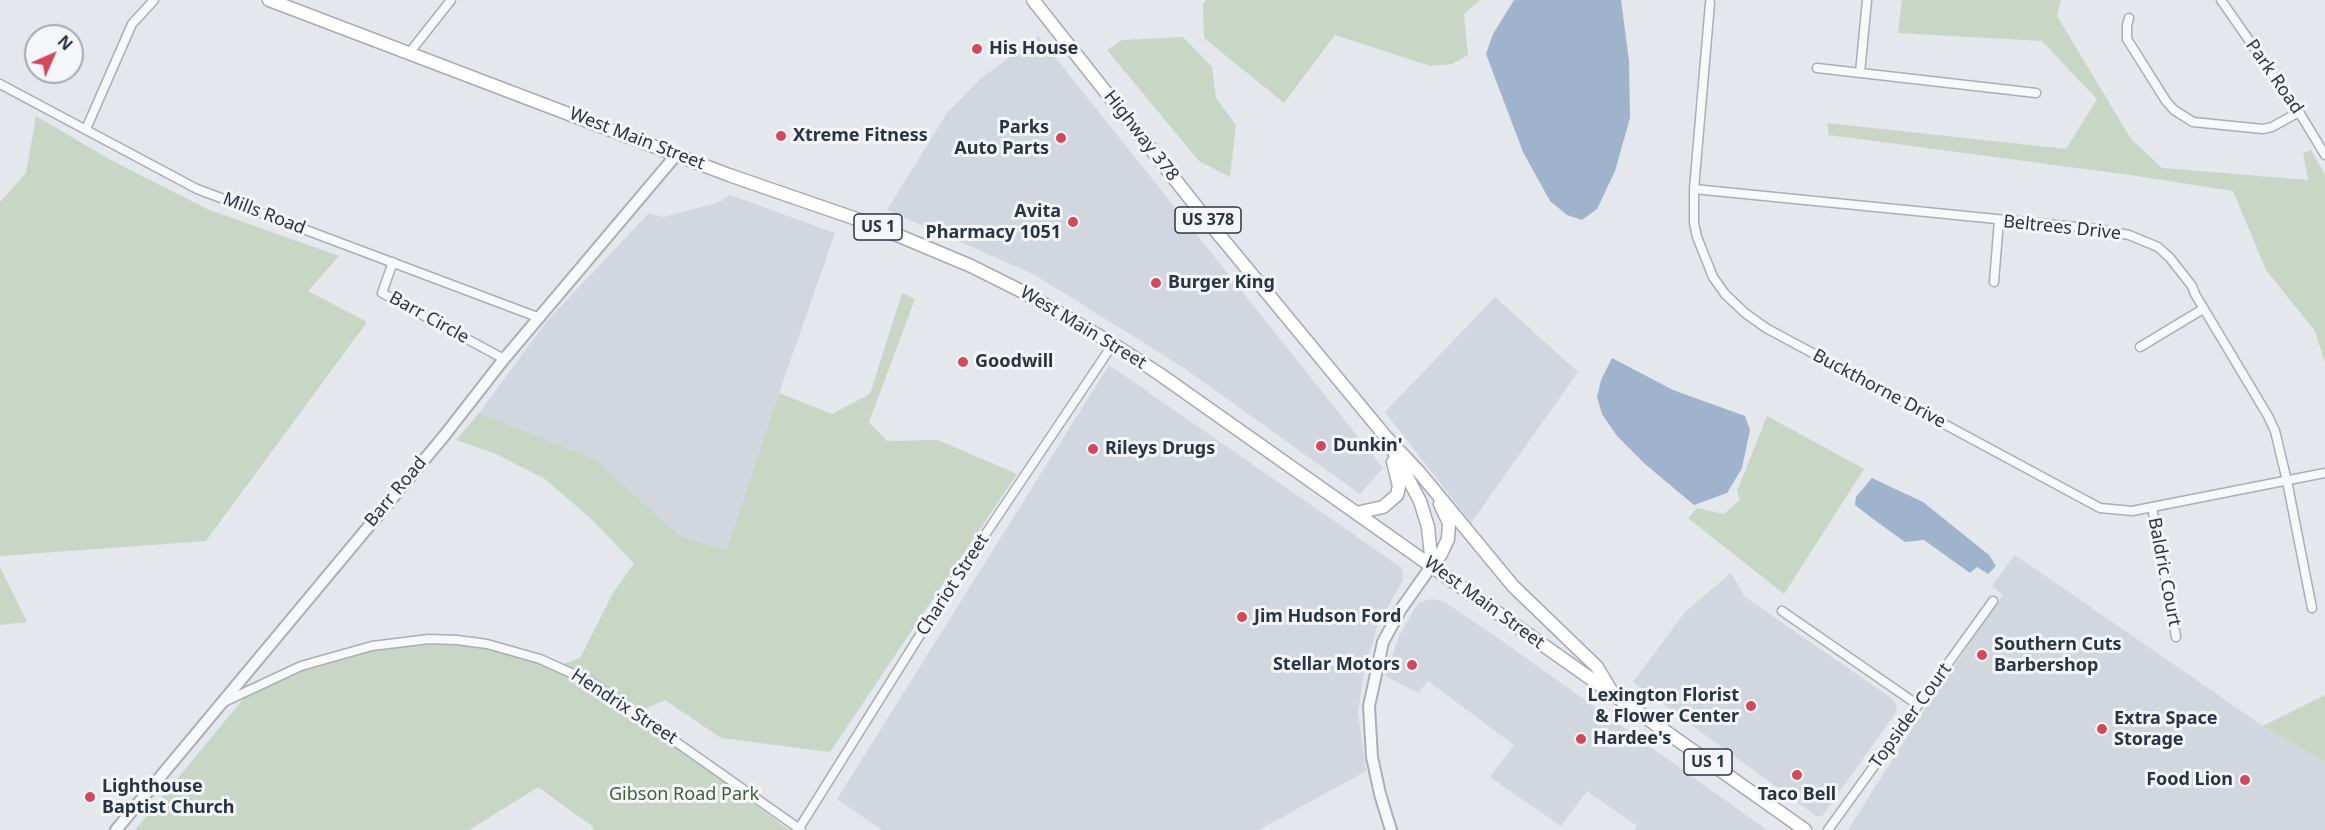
<!DOCTYPE html>
<style>
body{margin:0}
#map{position:relative;width:2325px;height:830px;overflow:hidden;background:#e4e7ec;font-family:"Noto Sans",sans-serif}
canvas{display:block}
.north{position:absolute;left:24px;top:24px;width:60px;height:60px;box-sizing:border-box;background:#f4f6f9;border:2px solid #a4a8b1;border-radius:50%;rotate:45deg;font-size:16px;font-weight:700;line-height:24px;text-align:center;color:#2b3445}
.north::after{content:'';display:block;margin:auto;width:21px;height:27px;background:#d1495b;clip-path:polygon(50% 0,100% 100%,50% 72%,0 100%)}
</style>
<div id="map">
<canvas width="2325" height="830"></canvas>
<div class="north">N</div>
</div>
<script>
const c = document.querySelector('canvas').getContext('2d');
c.lineJoin = 'round';
function fillPath(path, color) { c.fillStyle = color; c.fill(path, 'evenodd'); }
const poly = rows => new Path2D(rows.map(r => 'M' + r).join(''));
function trace(path, color, width, dash) { c.strokeStyle = color; c.lineWidth = width; c.lineCap = dash ? 'butt' : 'round'; c.setLineDash(dash || []); c.stroke(path); }
function drawText(font, color, halo, rows, align = 'center') {
  c.font = font + ' "Noto Sans",sans-serif'; c.lineWidth = 6; c.setLineDash([]); c.textBaseline = 'middle'; c.strokeStyle = halo; c.fillStyle = color; for (const [text, x, y, turn = 0] of rows) {
    c.save(); c.translate(x, y); c.rotate((+turn || 0) * Math.PI / 180); c.textAlign = isNaN(turn) ? turn : align; if (halo) c.strokeText(text, 0, 0); c.fillText(text, 0, 0); c.restore();
  }
}
const built = poly([
 [1038,36,1383,468,1360,494,1184,368,1035,275,887,210,947,113,980,79],
 [730,195,835,233,779,393,728,550,680,536,596,459,479,413,547,321,649,213,663,217,717,203],
 [1495,297,1578,372,1471,523,1385,412],
 [1109,365,1402,568,1403,580,1378,624,1364,672,1358,713,1366,771,1259,830,882,830,837,799],
 [2015,555,2263,726,2325,762,2325,830,1848,830,1920,716,2003,595,1992,586],
 [1731,573,1745,597,1894,700,1897,707,1895,714,1822,816,1816,816,1633,682,1685,612],
 [1431,599,1443,601,1505,643,1767,830,1635,830,1637,826,1587,791,1561,826,1490,777,1514,745,1428,681,1418,693,1385,676,1400,634,1415,608,1419,603]
]);
const green = poly([
 [1206,0,1480,0,1464,14,1468,55,1452,64,1430,66,1335,35,1284,103,1204,38,1203,4],
 [1902,0,2061,0,2057,16,2131,139,2162,168,2308,180,2303,153,2311,150,2325,175,2325,363,2315,331,2266,270,2233,191,2130,175,1829,135,1827,123,2066,149,2097,99,2042,41,1898,33],
 [1183,37,1212,67,1216,98,1236,125,1230,177,1199,161,1107,50,1122,40],
 [36,116,111,160,207,209,339,256,308,291,367,322,206,541,0,556,0,202,26,173],
 [902,293,915,299,869,422,887,441,938,440,1017,474,830,752,721,738,665,700,641,711,592,680,601,690,789,830,594,830,592,826,538,787,469,830,135,830,252,688,275,677,372,646,457,640,558,666,580,658,613,593,634,563,590,518,545,479,496,454,456,440,479,413,596,459,680,536,727,550,779,393,832,414,870,394],
 [1767,416,1864,469,1784,594,1688,518,1697,508,1724,514,1740,500,1737,491],
 [0,567,27,622,0,625],
 [2325,694,2325,762,2263,726,2325,695]
]);
const water = poly([
 [1514,0,1621,0,1629,61,1630,118,1615,171,1597,209,1582,220,1567,215,1550,201,1523,152,1486,54,1493,34],
 [1612,358,1673,390,1745,416,1750,430,1742,468,1727,493,1694,505,1645,464,1617,436,1602,414,1597,397,1601,380],
 [1872,478,1923,502,1989,555,1996,566,1988,574,1977,567,1970,573,1924,540,1905,542,1873,519,1855,505,1856,497]
]);
const minor = poly([
 [2221,0,2299,112,2325,155],
 [1710,3,1694,189,1694,223,1697,237,1713,277,1725,294,1745,313,1766,328,2100,508,2132,511,2325,473],
 [2129,18,2127,25,2127,39,2166,101,2174,110,2193,122,2263,129,2272,127,2299,112],
 [410,52,451,0],
 [1817,68,2036,93],
 [1860,73,1867,0],
 [0,84,197,189,540,318],
 [86,129,132,24,154,0],
 [1694,189,2097,229,2129,235,2158,247,2170,258,2192,286,2195,294,2268,416,2275,431,2287,481,2312,608],
 [393,262,382,293,504,359],
 [1994,282,1999,220],
 [2140,347,2203,309],
 [2152,507,2176,637],
 [1782,611,1918,705],
 [222,703,301,666,372,646,429,639,457,640,487,644,540,659,591,682,801,830],
 [798,830,950,587,1113,344],
 [1828,830,1993,601]
]);
const tertiary = poly([
 [116,830,444,436,504,359,677,154],
 [1391,830,1380,794,1372,757,1369,706,1383,642,1401,609,1432,565]
]);
const primary = poly([
 [269,0,729,175,871,224,971,266,1021,291,1113,344,1158,373,1805,830],
 [1033,0,1211,225,1386,437,1419,472,1513,586,1597,667,1612,692],
 [1394,452,1420,501,1428,527,1432,565],
 [1356,513,1383,507,1397,495,1399,486,1393,462],
 [1432,565,1441,554,1448,539,1449,523,1440,504]
]);
const markers = [
 [977,49,6,"#d1495b"],
 [781,136,6,"#d1495b"],
 [1061,138,6,"#d1495b"],
 [1073,222,6,"#d1495b"],
 [1156,283,6,"#d1495b"],
 [963,362,6,"#d1495b"],
 [1321,446,6,"#d1495b"],
 [1093,449,6,"#d1495b"],
 [1242,617,6,"#d1495b"],
 [1982,655,6,"#d1495b"],
 [1412,665,6,"#d1495b"],
 [1751,706,6,"#d1495b"],
 [2102,729,6,"#d1495b"],
 [1581,739,6,"#d1495b"],
 [1797,775,6,"#d1495b"],
 [2245,780,6,"#d1495b"],
 [90,797,6,"#d1495b"]
];
const shields = [
 [1208,220,66],
 [878,227,48],
 [1708,762,48]
];
const shieldNames = [
 ["US 378",1208,220],
 ["US 1",878,227],
 ["US 1",1708,762]
];
const poiNames = [
 ["His House",989,49],
 ["Parks",1049,128,"right"],
 ["Auto Parts",1049,149,"right"],
 ["Xtreme Fitness",793,136],
 ["Avita",1061,212,"right"],
 ["Pharmacy 1051",1061,233,"right"],
 ["Burger King",1168,283],
 ["Goodwill",975,362],
 ["Dunkin'",1333,446],
 ["Rileys Drugs",1105,449],
 ["Jim Hudson Ford",1254,617],
 ["Southern Cuts",1994,645],
 ["Barbershop",1994,666],
 ["Stellar Motors",1400,665,"right"],
 ["Lexington Florist",1739,696,"right"],
 ["& Flower Center",1739,717,"right"],
 ["Extra Space",2114,719],
 ["Storage",2114,740],
 ["Hardee's",1593,739],
 ["Food Lion",2233,780,"right"],
 ["Lighthouse",102,787],
 ["Baptist Church",102,808],
 ["Taco Bell",1797,795,"center"]
];
const streetNames = [
 ["Park Road",2274,77,55],
 ["Highway 378",1141,136,52],
 ["West Main Street",637,139,21],
 ["Mills Road",264,214,21],
 ["Beltrees Drive",2062,228,6],
 ["Barr Circle",429,318,29],
 ["West Main Street",1083,328,31],
 ["Buckthorne Drive",1879,389,28],
 ["Barr Road",396,492,-50],
 ["Baldric Court",2164,572,79],
 ["Chariot Street",953,585,-57],
 ["West Main Street",1484,603,36],
 ["Hendrix Street",624,707,33],
 ["Topsider Court",1911,716,-54]
];
const parkNames = [
 ["Gibson Road Park",684,795]
];
fillPath(built, '#d2d6de');
fillPath(green, '#c9d6c5');
fillPath(water, '#9fb4cc');
trace(minor, '#a9aeb7', 11);
trace(tertiary, '#a9aeb7', 14);
trace(primary, '#a3abb8', 15);
trace(minor, '#f7f8fa', 8);
trace(tertiary, '#f7f8fa', 10);
trace(primary, '#fff', 12);
for (const [x, y, r, color] of markers) { const dot = new Path2D(); dot.arc(x, y, r, 0, 2 * Math.PI); c.fillStyle = color; c.fill(dot); trace(dot, '#f4f6f9', 2); }
for (const [x, y, w] of shields) { const box = new Path2D(); box.roundRect(x - w / 2, y - 13, w, 26, 4.5); c.fillStyle = '#f4f6f9'; c.fill(box); trace(box, '#2b3445', 1.5); }
drawText('bold 16px', '#2b3445', null, shieldNames);
drawText('bold 18px', '#2b3445', '#f4f6f9', poiNames, 'left');
drawText('18px', '#2b3445', '#f4f6f9', streetNames);
drawText('18px', '#3f6138', '#f4f6f9', parkNames);
</script>
